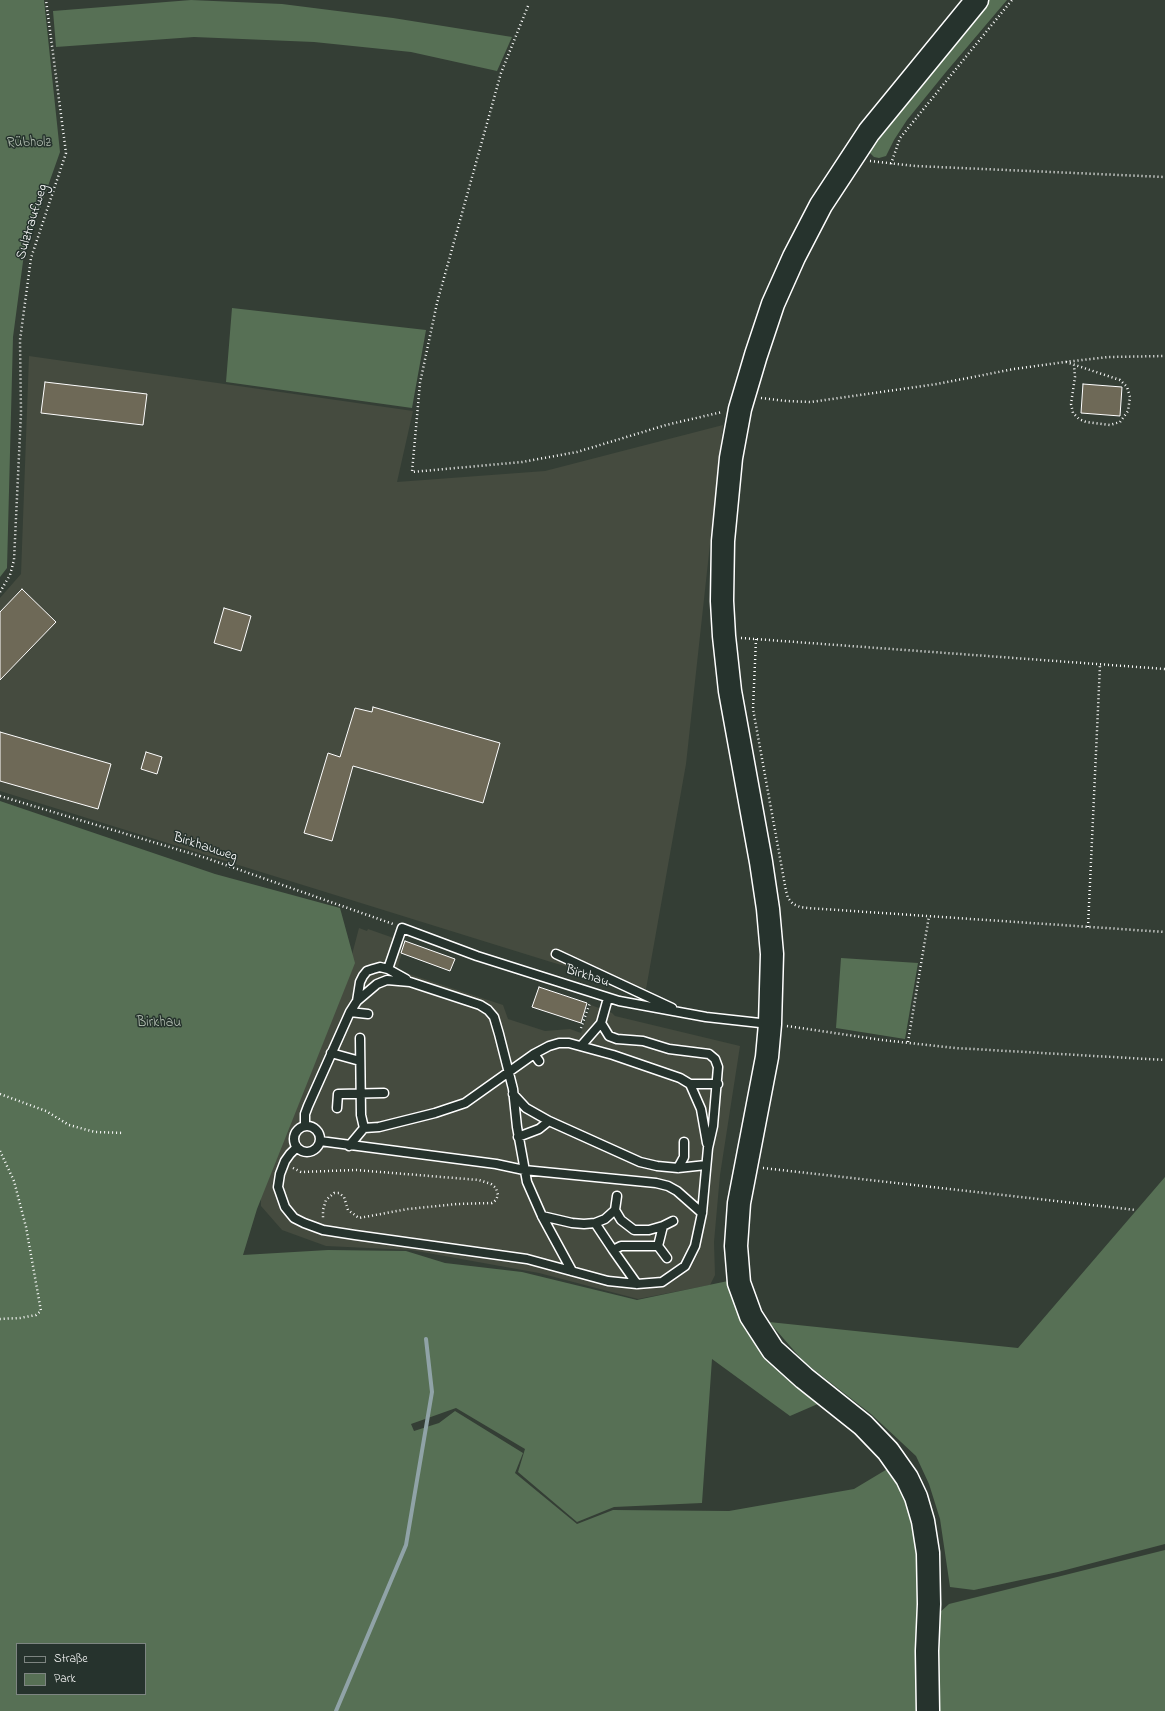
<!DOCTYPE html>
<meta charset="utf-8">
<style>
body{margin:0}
#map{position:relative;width:1165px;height:1711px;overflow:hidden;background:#343e35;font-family:"Indie Flower",sans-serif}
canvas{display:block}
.legend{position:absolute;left:16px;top:1643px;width:130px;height:52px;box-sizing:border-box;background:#26332d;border:1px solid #7d8581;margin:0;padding:5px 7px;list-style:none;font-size:12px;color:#fff}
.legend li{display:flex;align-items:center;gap:8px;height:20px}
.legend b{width:20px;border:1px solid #7d8581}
</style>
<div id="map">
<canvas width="1165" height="1711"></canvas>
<ul class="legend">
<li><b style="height:5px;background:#26332d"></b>Straße</li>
<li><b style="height:11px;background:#577055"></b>Park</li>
</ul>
</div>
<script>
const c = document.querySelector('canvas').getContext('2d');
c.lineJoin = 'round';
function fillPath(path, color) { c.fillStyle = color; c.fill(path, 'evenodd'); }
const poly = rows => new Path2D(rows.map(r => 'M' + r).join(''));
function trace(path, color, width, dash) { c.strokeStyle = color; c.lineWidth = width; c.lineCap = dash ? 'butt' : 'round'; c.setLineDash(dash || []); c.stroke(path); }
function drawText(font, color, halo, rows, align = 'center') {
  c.font = font + ' "Indie Flower",sans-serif'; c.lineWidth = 3; c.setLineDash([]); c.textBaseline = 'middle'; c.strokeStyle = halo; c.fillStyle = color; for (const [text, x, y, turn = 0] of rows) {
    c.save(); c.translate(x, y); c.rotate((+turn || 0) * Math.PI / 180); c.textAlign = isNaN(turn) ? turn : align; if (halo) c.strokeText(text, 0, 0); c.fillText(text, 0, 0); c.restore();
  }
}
const built = poly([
 [29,356,413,411,397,482,545,471,723,425,686,764,646,989,551,962,0,791,0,598,21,574],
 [359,928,367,931,368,929,405,942,397,970,503,1005,508,1019,545,1031,570,1029,581,1033,591,1005,612,1013,615,1016,740,1046,720,1175,714,1242,715,1275,710,1285,638,1299,539,1273,411,1250,326,1246,282,1230,261,1206,261,1167,349,966]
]);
const green = poly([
 [0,0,44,0,60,152,24,254,13,337,7,568,0,577],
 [191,0,282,4,393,18,512,37,497,71,411,52,314,42,194,37,56,47,53,11],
 [986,0,1007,0,946,72,907,120,894,140,886,156,879,158,874,157,869,152,869,146],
 [232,308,426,330,412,408,226,382],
 [0,801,215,874,340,908,355,963,257,1209,243,1255,328,1250,406,1251,445,1263,522,1272,637,1300,728,1281,745,1330,820,1403,790,1416,712,1359,702,1503,614,1507,577,1522,518,1472,525,1449,456,1408,411,1424,414,1431,439,1423,455,1411,523,1453,515,1473,577,1524,613,1510,729,1511,854,1489,889,1468,910,1504,920,1567,918,1711,352,1711,360,1691,352,1711,0,1711],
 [17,1644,145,1644,145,1694,17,1694],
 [841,958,918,963,905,1039,836,1028],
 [1165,1177,1165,1544,1058,1572,974,1590,950,1587,940,1519,929,1484,916,1456,871,1414,804,1362,769,1322,1018,1348],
 [1165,1550,1165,1711,936,1711,938,1614,949,1604]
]);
const stream = poly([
 [336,1711,406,1545,432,1392,426,1339]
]);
const building = poly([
 [45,382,147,394,143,425,41,413,45,382],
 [1083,384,1122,387,1120,416,1081,413,1083,384],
 [22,589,56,622,0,680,0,612,22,589],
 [224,608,251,616,241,651,214,643,224,608],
 [373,707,500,743,483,803,353,766,332,841,304,833,328,753,340,757,355,708,372,712,373,707],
 [0,732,111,764,98,809,0,781,0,732],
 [146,752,162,757,157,774,141,769,146,752],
 [405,941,455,959,450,971,401,953,405,941],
 [539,987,587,1003,581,1023,532,1007,539,987]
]);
const path = poly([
 [528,6,501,73,437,303,420,383,412,472,522,462,577,452,666,425,722,412],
 [870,161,915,166,1165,177],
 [891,164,900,138,1012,0],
 [1066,362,1120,380,1127,387,1130,397,1128,411,1120,422,1110,425,1086,422,1079,419,1073,413,1071,404,1075,377,1074,365],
 [761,398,786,401,811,402,937,384,1014,369,1065,362,1108,357,1165,356],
 [0,592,10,575,14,560,21,413,20,340,31,258,66,153,46,0],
 [741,638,1165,669],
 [756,639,753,709,786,891,788,898,793,904,800,907,808,908,1165,932],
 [0,796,206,858,393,924],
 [1088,927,1100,665],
 [787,1026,882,1040,955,1048,1165,1060],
 [581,1028,590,1003],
 [908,1042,929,916],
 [0,1094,46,1111,69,1125,95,1132,124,1133],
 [0,1151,14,1181,26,1227,41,1311,36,1315,20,1318,0,1319],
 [293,1168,301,1172,356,1170,479,1180,491,1184,496,1188,498,1195,496,1200,492,1203,457,1204,408,1209,359,1218,348,1210,344,1197,339,1193,334,1193,326,1200,323,1210,323,1219],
 [763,1168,1136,1210]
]);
const lane = poly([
 [556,954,672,1008],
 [388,969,402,928,477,956,619,1001,706,1017,769,1024],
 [357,1001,360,982,363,976,367,971,373,969,380,967,388,969,406,979],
 [350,1012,368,1014],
 [360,1038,361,1115,364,1128],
 [581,1046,601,1023,608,998],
 [331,1053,360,1061],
 [534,1054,539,1061],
 [690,1084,701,1109,707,1143],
 [513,1094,526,1108,549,1121],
 [337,1108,338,1094,384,1093],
 '294 1139a13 13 0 1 1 26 0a13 13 0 1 1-26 0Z',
 [305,1126,305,1114,308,1106,350,1012,357,1001,377,984,387,980,410,982,480,1005,488,1010,494,1017,499,1034,513,1089,517,1127,527,1182,542,1216,572,1271],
 [518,1137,539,1129,549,1121,640,1162,657,1166,678,1168,706,1165],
 [320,1141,496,1164,524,1170,656,1183,668,1186,677,1191,702,1213],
 [349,1146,364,1128,379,1127,435,1113,465,1103,534,1054,549,1046,559,1043,569,1043,613,1055,680,1078,690,1084,718,1084],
 [296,1148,290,1154,285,1161,280,1174,278,1187,285,1207,294,1218,304,1223,323,1230,355,1235,527,1259,608,1281,637,1284,662,1282,685,1266,695,1246,702,1213,708,1148,713,1126,718,1067,715,1059,709,1054,669,1049,643,1041,617,1039,609,1036,601,1023],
 [678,1168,684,1157,684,1142],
 [615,1210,617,1196],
 [542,1216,572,1223,584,1224,595,1223,605,1219,615,1210,621,1220,634,1230,649,1230,663,1226,658,1246,621,1246,613,1250,637,1284],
 [595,1223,613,1250],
 [663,1226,673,1221],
 [658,1246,667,1258]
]);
const secondary = poly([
 [928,1711,927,1651,929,1604,928,1553,923,1521,916,1497,907,1478,888,1451,863,1425,804,1378,773,1350,751,1316,739,1283,736,1246,739,1203,767,1057,770,1024,772,954,768,909,761,862,730,691,724,636,722,601,723,541,731,458,740,409,756,355,773,304,794,257,821,205,869,132,977,0]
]);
const parkNames = [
 ["Rübholz",29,144],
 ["Birkhau",159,1024]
];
const streetNames = [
 ["Sulztraufweg",33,222,-73],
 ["Birkhauweg",205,848,18],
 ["Birkhau",587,977,18]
];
fillPath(built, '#454b3f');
fillPath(green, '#577055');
trace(stream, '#90a3a7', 4);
fillPath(building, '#6e6957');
trace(building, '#fff', 1);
trace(lane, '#fff', 11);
trace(secondary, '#fff', 25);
trace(path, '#fff', 2.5, [1, 3]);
trace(lane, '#26332d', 8);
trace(secondary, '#26332d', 22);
drawText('14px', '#b3bfb2', '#26332d', parkNames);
drawText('14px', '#fff', '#26332d', streetNames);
</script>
